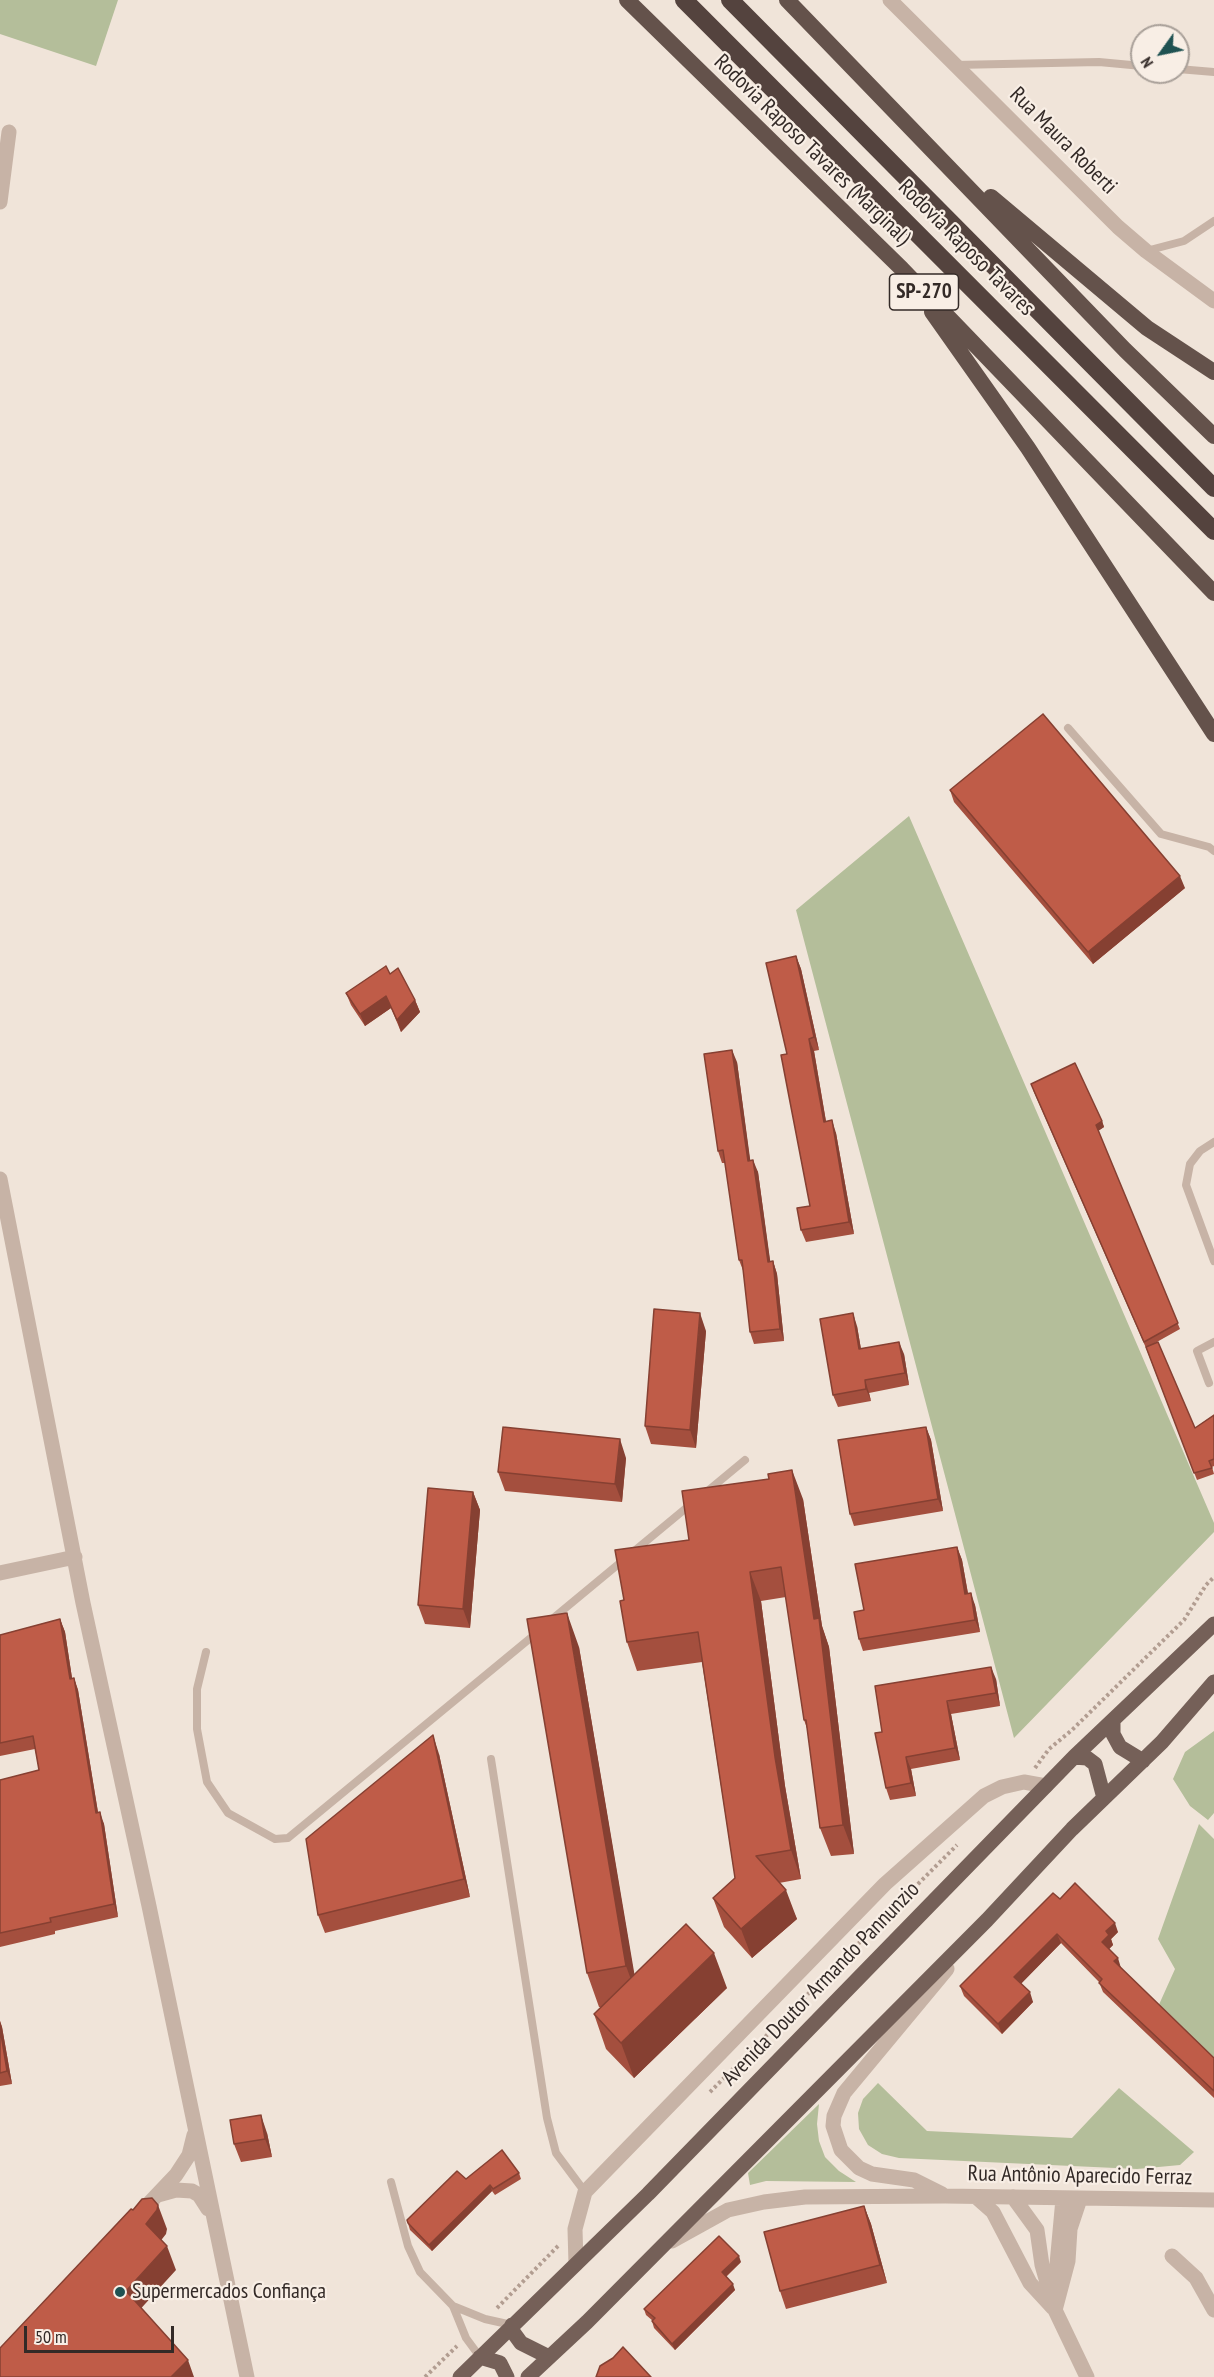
<!DOCTYPE html>
<meta charset="utf-8">
<style>
body{margin:0}
#map{position:relative;width:1214px;height:2377px;overflow:hidden;background:#f0e4d9;font-family:"PT Sans Narrow",sans-serif}
canvas{display:block}
.north{position:absolute;left:1130px;top:24px;width:60px;height:60px;box-sizing:border-box;background:#f8eee5;border:2px solid #a9a099;border-radius:50%;rotate:237deg;font-size:16px;font-weight:700;line-height:24px;text-align:center;color:#332a27}
.north::after{content:'';display:block;margin:auto;width:21px;height:27px;background:#1f5252;clip-path:polygon(50% 0,100% 100%,50% 72%,0 100%)}
.scale{position:absolute;left:24px;top:2326px;width:150px;height:27px;box-sizing:border-box;border:3px solid #332a27;border-top:0;padding-left:8px;font-size:18px;line-height:21px;white-space:nowrap;color:#332a27;-webkit-text-stroke:4px #f8eee5;paint-order:stroke}
</style>
<div id="map">
<canvas width="1214" height="2377"></canvas>
<div class="north">N</div>
<div class="scale">50 m</div>
</div>
<script>
const c = document.querySelector('canvas').getContext('2d');
c.lineJoin = 'round';
function fillPath(path, color) { c.fillStyle = color; c.fill(path, 'evenodd'); }
const poly = rows => new Path2D(rows.map(r => 'M' + r).join(''));
function trace(path, color, width, dash) { c.strokeStyle = color; c.lineWidth = width; c.lineCap = dash ? 'butt' : 'round'; c.setLineDash(dash || []); c.stroke(path); }
function drawText(font, color, halo, rows, align = 'center') {
  c.font = font + ' "PT Sans Narrow",sans-serif'; c.lineWidth = 4.5; c.setLineDash([]); c.textBaseline = 'middle'; c.strokeStyle = halo; c.fillStyle = color; for (const [text, x, y, turn = 0] of rows) {
    c.save(); c.translate(x, y); c.rotate((+turn || 0) * Math.PI / 180); c.textAlign = isNaN(turn) ? turn : align; if (halo) c.strokeText(text, 0, 0); c.fillText(text, 0, 0); c.restore();
  }
}
const green = poly([
 [0,0,118,0,96,66,0,34],
 [909,816,1214,1523,1214,1532,1014,1738,796,910],
 [1214,1731,1214,1813,1208,1820,1190,1806,1173,1779,1185,1752],
 [1199,1824,1214,1839,1214,2064,1157,2009,1175,1969,1158,1939],
 [878,2083,927,2131,1072,2138,1119,2088,1194,2152,1180,2165,1137,2169,899,2158,882,2154,868,2145,859,2129,858,2113,863,2099],
 [819,2104,817,2124,819,2141,825,2157,839,2171,856,2182,766,2181,750,2185,748,2173]
]);
const path = poly([
 [1035,1768,1049,1749,1072,1730,1184,1620,1206,1585,1214,1577],
 [710,2092,957,1845],
 [497,2308,559,2245],
 [425,2377,457,2346]
]);
const service = poly([
 [955,65,1099,62,1142,66],
 [1178,69,1214,72],
 [1146,251,1184,241,1214,221],
 [1068,728,1161,834,1209,847,1214,851],
 [1214,1142,1200,1151,1190,1164,1186,1185,1214,1261],
 [1209,1383,1197,1351,1214,1342],
 [704,1494,745,1460],
 [551,1620,691,1504],
 [206,1652,197,1689,197,1729,207,1782,228,1813,275,1839,288,1838,539,1631],
 [491,1759,547,2118,556,2153,585,2192],
 [391,2182,408,2246,420,2272,453,2306,466,2338,480,2357],
 [453,2306,485,2319,512,2325]
]);
const minor = poly([
 [890,0,1118,227,1146,251,1214,301],
 [0,202,9,132],
 [0,1179,83,1603,149,1906,247,2377],
 [0,1573,75,1557],
 [942,2194,914,2180,872,2174,859,2168,841,2150,833,2126,834,2116,844,2093,947,1969],
 [158,2195,176,2190,192,2191,199,2195,208,2209],
 [976,2197,993,2212,1030,2283,1053,2308],
 [1013,2197,1037,2230,1042,2265,1055,2310,1087,2377],
 [139,2214,176,2175,189,2155,194,2135],
 [672,2241,728,2210,764,2202,805,2197,945,2196,1214,2200],
 [1172,2256,1196,2278,1214,2310],
 [576,2264,575,2229,585,2192,885,1884,984,1796,1002,1787,1024,1782,1046,1786],
 [1055,2286,1063,2199],
 [1055,2310,1068,2261,1070,2229,1080,2199]
]);
const primary = poly([
 [1113,1720,1113,1734,1120,1747,1143,1761],
 [1074,1757,1087,1758,1095,1764,1104,1798],
 [512,2325,513,2332,521,2343,549,2357],
 [480,2357,500,2363,507,2377],
 [460,2377,648,2194,1074,1757,1214,1624],
 [528,2377,587,2322,987,1920,1072,1829,1162,1742,1214,1682]
]);
const trunk = poly([
 [627,0,902,269,1214,593],
 [787,0,1125,350,1214,436],
 [991,197,1147,328,1214,372],
 [932,312,1028,448,1214,734]
]);
const motorway = poly([
 [684,0,1214,531],
 [730,0,1214,488]
]);
const wall = poly([
 [950,790,1185,888,1093,964,954,802],
 [796,956,801,969,819,1050,814,1051,826,1121,836,1133,854,1234,806,1242,801,1230,810,1206,787,1054],
 [390,974,415,1000,420,1012,401,1032,391,1008,365,1026,351,1005,346,993],
 [737,1062,750,1161,758,1172,770,1262,773,1261,777,1274,784,1341,754,1344,750,1332,744,1273,739,1260,725,1163,722,1163,718,1151],
 [1033,1090,1102,1121,1104,1127,1098,1131,1180,1329,1155,1343,1195,1428,1214,1415,1214,1466,1212,1467,1214,1474,1197,1480,1146,1348],
 [857,1326,861,1349,904,1354,909,1385,869,1393,871,1401,838,1407,833,1395],
 [706,1331,696,1448,651,1444,645,1426],
 [926,1427,931,1440,943,1511,854,1526,850,1514],
 [626,1458,622,1502,505,1491,498,1472],
 [473,1492,480,1510,470,1628,425,1624,418,1605],
 [803,1499,822,1626,829,1647,854,1854,831,1856,820,1828,808,1731,804,1720,786,1597,761,1601,785,1786,801,1879,779,1883,797,1919,752,1958,724,1927,713,1898,735,1878,702,1662,637,1671,627,1642,624,1600,689,1540],
 [957,1547,962,1560,968,1593,975,1605,980,1632,863,1651,859,1639,864,1610],
 [60,1619,65,1632,72,1678,74,1678,78,1690,98,1812,104,1824,118,1917,55,1931,55,1934,0,1947,0,1780,39,1770,35,1749,0,1756,0,1635],
 [579,1647,634,1975,727,1988,634,2078,606,2049,594,2014,601,2007,599,2007,587,1973],
 [996,1679,1000,1706,951,1714,960,1760,911,1769,916,1796,890,1800,886,1788,882,1732],
 [439,1754,470,1897,325,1933,318,1915],
 [1060,1899,1118,1932,1111,1939,1113,1945,1109,1949,1121,1968,1214,2058,1214,2098,1103,1992,1099,1982,1061,1943,1021,1983,1033,2002,1002,2034,964,1996,960,1986],
 [0,2021,2,2027,12,2084,0,2086],
 [267,2133,272,2157,241,2162,234,2144],
 [519,2173,521,2179,495,2195,492,2191,432,2251,410,2230,407,2220,466,2179],
 [864,2206,871,2224,887,2283,786,2309,780,2291],
 [741,2262,726,2277,735,2290,675,2350,654,2328,652,2321,653,2321,646,2315,644,2309]
]);
const shadedWall = poly([
 [1180,876,1185,888,1093,964,1088,952],
 [796,956,801,969,819,1050,814,1037],
 [386,996,391,1008,365,1026,360,1014],
 [415,1000,420,1012,401,1032,397,1020],
 [809,1039,814,1051,828,1134,824,1122],
 [732,1050,737,1062,752,1173,748,1161],
 [832,1120,836,1133,854,1234,849,1222],
 [1102,1121,1104,1127,1098,1131,1096,1125],
 [753,1160,758,1172,772,1274,768,1262],
 [773,1261,777,1274,784,1341,780,1329],
 [700,1313,706,1331,696,1448,690,1430],
 [853,1313,857,1326,863,1361,859,1349],
 [899,1342,904,1354,909,1385,905,1373],
 [865,1380,869,1393,871,1401,866,1389],
 [926,1427,931,1440,943,1511,938,1499],
 [620,1439,626,1458,622,1502,615,1484],
 [792,1470,803,1499,822,1626,829,1647,854,1854,843,1825,814,1619],
 [473,1492,480,1510,470,1628,463,1609],
 [957,1547,962,1560,970,1606,965,1594],
 [750,1572,761,1601,785,1786,801,1879,791,1850,775,1757],
 [971,1593,975,1605,980,1632,975,1620],
 [567,1613,579,1647,639,2001,626,1966],
 [60,1619,65,1632,74,1691,70,1679],
 [991,1667,996,1679,1000,1706,996,1693],
 [74,1678,78,1690,100,1825,96,1813],
 [947,1701,951,1714,960,1760,955,1748],
 [433,1735,439,1754,470,1897,464,1879],
 [906,1757,911,1769,916,1796,911,1783],
 [100,1812,104,1824,118,1917,114,1904],
 [786,1890,797,1919,752,1958,741,1929],
 [1115,1923,1118,1932,1111,1939,1113,1945,1106,1952,1102,1942,1106,1931],
 [1057,1934,1061,1943,1018,1987,1014,1977],
 [714,1953,727,1988,634,2078,621,2043],
 [1118,1958,1121,1968,1114,1961],
 [1030,1992,1033,2002,1002,2034,998,2024],
 [0,2021,2,2027,12,2084,7,2071,0,2028],
 [261,2115,267,2133,272,2157,265,2139],
 [490,2185,492,2191,432,2251,429,2245],
 [158,2205,167,2229,166,2234,155,2248,146,2224],
 [864,2206,871,2224,887,2283,880,2265],
 [167,2246,176,2270,135,2315,126,2291],
 [739,2256,741,2262,724,2278,722,2272],
 [733,2284,735,2290,675,2350,672,2344],
 [188,2360,194,2377,171,2377]
]);
const building = poly([
 [1043,714,1180,876,1088,952,950,790,1043,714],
 [796,956,814,1037,809,1039,824,1122,832,1120,849,1222,801,1230,797,1208,810,1206,781,1055,787,1054,766,963,796,956],
 [386,966,390,974,398,968,415,1000,397,1020,386,996,360,1014,346,993,386,966],
 [732,1050,748,1161,753,1160,768,1262,773,1261,780,1329,750,1332,742,1260,739,1260,723,1150,718,1151,704,1054,732,1050],
 [1075,1063,1102,1121,1096,1125,1178,1323,1144,1342,1031,1084,1075,1063],
 [654,1309,700,1313,690,1430,645,1426,654,1309],
 [853,1313,859,1349,899,1342,905,1373,865,1380,866,1389,833,1395,820,1319,853,1313],
 [1158,1342,1195,1428,1214,1415,1214,1459,1209,1461,1212,1468,1194,1473,1146,1347,1158,1342],
 [503,1427,620,1439,615,1484,498,1472,503,1427],
 [926,1427,938,1499,850,1514,838,1440,926,1427],
 [792,1470,814,1619,819,1618,843,1825,820,1828,806,1720,804,1720,781,1567,750,1572,775,1757,791,1850,756,1856,786,1890,741,1929,713,1898,735,1878,698,1632,627,1642,620,1601,624,1600,615,1550,689,1540,682,1491,769,1479,768,1474,792,1470],
 [428,1488,473,1492,463,1609,418,1605,428,1488],
 [957,1547,965,1594,971,1593,975,1620,859,1639,854,1612,864,1610,855,1564,957,1547],
 [567,1613,626,1966,587,1973,527,1619,567,1613],
 [60,1619,70,1679,74,1678,96,1813,100,1812,114,1904,50,1918,51,1922,0,1933,0,1780,39,1770,33,1736,0,1743,0,1635,60,1619],
 [991,1667,996,1693,947,1701,955,1748,906,1757,911,1783,886,1788,875,1733,882,1732,875,1686,991,1667],
 [433,1735,464,1879,318,1915,306,1839,433,1735],
 [1075,1883,1115,1923,1106,1931,1109,1935,1102,1942,1118,1958,1114,1961,1214,2058,1214,2091,1099,1983,1102,1979,1057,1934,1014,1977,1030,1992,998,2024,960,1986,1053,1893,1060,1899,1075,1883],
 [686,1924,714,1953,621,2043,594,2014,686,1924],
 [0,2028,7,2071,0,2073,0,2028],
 [261,2115,265,2139,234,2144,230,2120,261,2115],
 [502,2150,519,2173,493,2189,490,2185,429,2245,408,2223,407,2220,457,2171,466,2179,502,2150],
 [152,2198,158,2205,157,2210,146,2224,167,2246,126,2291,188,2360,171,2377,0,2377,0,2348,131,2209,133,2210,142,2199,152,2198],
 [864,2206,880,2265,780,2291,764,2232,864,2206],
 [719,2236,739,2256,722,2272,733,2284,672,2344,652,2321,655,2318,644,2309,719,2236],
 [623,2347,651,2377,596,2377,600,2366,613,2358,623,2347]
]);
const markers = [
 [120,2292,6,"#1f5252"]
];
const shields = [
 [924,292,69]
];
const shieldNames = [
 ["SP-270",924,292]
];
const streetNames = [
 ["Rua Maura Roberti",1063,141,45],
 ["Rodovia Raposo Tavares (Marginal)",812,150,44],
 ["Rodovia Raposo Tavares",966,248,45],
 ["Avenida Doutor Armando Pannunzio",821,1984,-46],
 ["Rua Antônio Aparecido Ferraz",1080,2176,1]
];
const poiNames = [
 ["Supermercados Confiança",132,2292]
];
fillPath(green, '#b4be9a');
trace(path, '#b29d91', 4, [3, 3]);
trace(service, '#c7b3a6', 8);
trace(minor, '#c7b3a6', 15);
trace(primary, '#756058', 15);
trace(trunk, '#64524b', 16);
trace(motorway, '#54433e', 18);
fillPath(wall, '#a44f3e');
fillPath(shadedWall, '#864032');
fillPath(building, '#bf5c48');
trace(building, '#864032', 1.5);
for (const [x, y, r, color] of markers) { const dot = new Path2D(); dot.arc(x, y, r, 0, 2 * Math.PI); c.fillStyle = color; c.fill(dot); trace(dot, '#f8eee5', 2); }
for (const [x, y, w] of shields) { const box = new Path2D(); box.roundRect(x - w / 2, y - 18, w, 36, 4.5); c.fillStyle = '#f8eee5'; c.fill(box); trace(box, '#332a27', 1.5); }
drawText('bold 21px', '#332a27', null, shieldNames);
drawText('22px', '#332a27', '#f8eee5', streetNames);
drawText('22px', '#332a27', '#f8eee5', poiNames, 'left');
</script>
